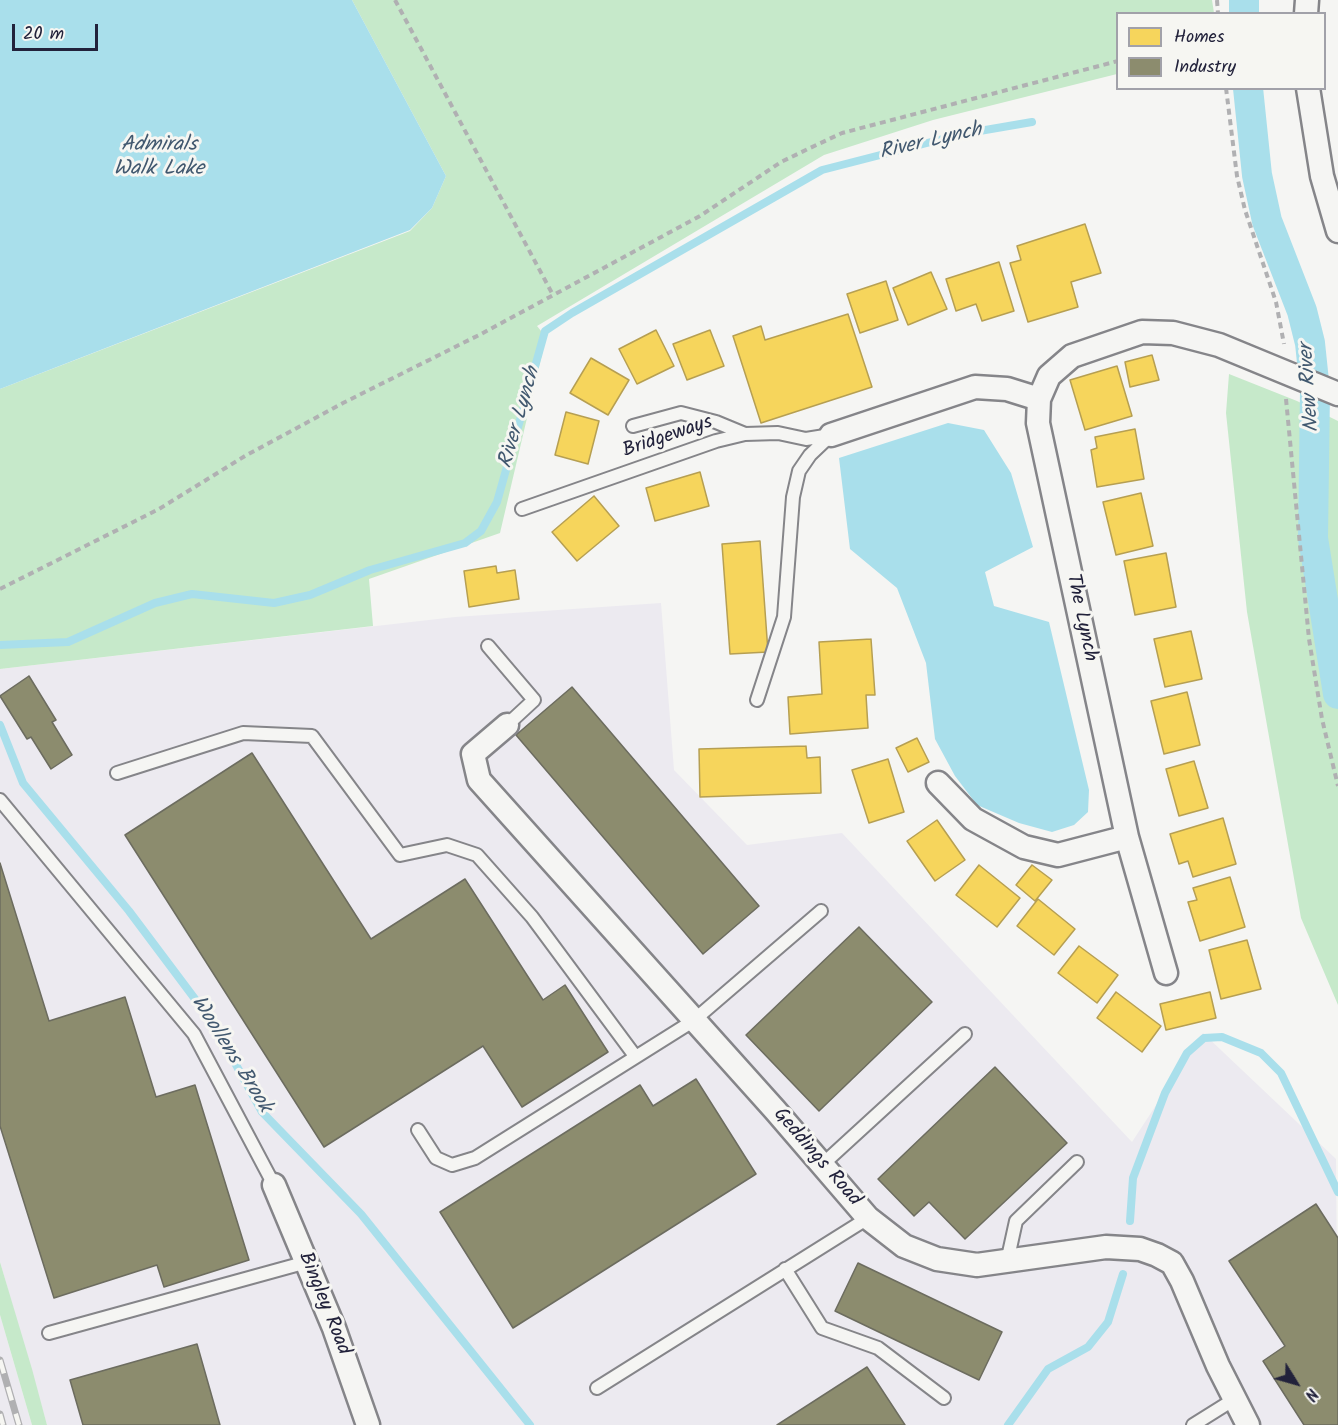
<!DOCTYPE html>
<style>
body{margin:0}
#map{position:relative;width:1338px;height:1425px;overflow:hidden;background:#f5f5f3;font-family:Kalam,sans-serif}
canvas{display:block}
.legend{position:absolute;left:1116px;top:12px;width:210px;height:78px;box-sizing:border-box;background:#f6f6f2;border:2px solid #a1a1a9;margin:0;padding:8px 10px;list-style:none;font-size:18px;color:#22223b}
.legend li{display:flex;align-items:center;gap:12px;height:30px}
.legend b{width:30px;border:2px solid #a1a1a9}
.north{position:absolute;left:1266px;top:1353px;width:60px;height:60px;-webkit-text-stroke:4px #f6f6f2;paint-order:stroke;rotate:127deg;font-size:16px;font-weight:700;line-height:24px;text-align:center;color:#22223b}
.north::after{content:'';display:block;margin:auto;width:21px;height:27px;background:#22223b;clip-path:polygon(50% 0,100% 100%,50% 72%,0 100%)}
.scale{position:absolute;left:12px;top:24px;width:86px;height:27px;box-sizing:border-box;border:3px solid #22223b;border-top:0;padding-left:8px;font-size:18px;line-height:21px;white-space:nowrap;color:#22223b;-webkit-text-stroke:4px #f6f6f2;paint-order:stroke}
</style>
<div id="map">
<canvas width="1338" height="1425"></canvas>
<ul class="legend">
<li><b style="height:16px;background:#f6d55c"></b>Homes</li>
<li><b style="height:16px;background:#8c8c6e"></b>Industry</li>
</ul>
<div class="north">N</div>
<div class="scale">20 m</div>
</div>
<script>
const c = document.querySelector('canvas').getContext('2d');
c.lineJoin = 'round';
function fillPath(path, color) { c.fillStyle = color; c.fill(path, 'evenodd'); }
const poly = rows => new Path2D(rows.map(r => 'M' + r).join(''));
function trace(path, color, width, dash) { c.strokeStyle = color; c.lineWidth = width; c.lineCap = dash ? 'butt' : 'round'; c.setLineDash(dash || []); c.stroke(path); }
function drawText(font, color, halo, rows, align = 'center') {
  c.font = font + ' Kalam,sans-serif'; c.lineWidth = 6; c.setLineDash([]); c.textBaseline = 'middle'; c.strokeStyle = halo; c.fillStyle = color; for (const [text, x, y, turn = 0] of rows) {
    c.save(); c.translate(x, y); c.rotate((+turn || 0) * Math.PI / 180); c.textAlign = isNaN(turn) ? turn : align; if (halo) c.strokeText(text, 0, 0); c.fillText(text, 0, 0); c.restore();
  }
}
const built = poly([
 [661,603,674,770,747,845,842,833,1132,1142,1203,1033,1336,1159,1338,1425,47,1425,0,1262,0,669,455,617],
 [0,1315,32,1425,0,1425]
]);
const green = poly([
 [352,0,1212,0,1214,13,1118,14,1117,74,933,120,824,155,537,326,546,337,500,533,369,579,373,626,0,669,0,389,410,231,432,208,446,176],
 [1229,374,1297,401,1338,421,1338,1005,1301,918,1247,612,1226,413],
 [0,1262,32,1369,47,1425,32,1425,0,1315]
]);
const water = poly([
 [0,0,352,0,446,176,432,208,410,230,0,389],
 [948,423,984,430,1011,473,1033,547,985,572,994,606,1049,622,1089,790,1088,812,1074,825,1052,832,1019,823,977,805,955,776,935,739,926,663,897,588,850,549,839,458]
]);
const homes = poly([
 [1085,224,1101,273,1071,282,1078,307,1028,322,1010,263,1021,260,1017,246,1085,224],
 [999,262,1014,311,982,321,976,304,956,311,946,279,999,262],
 [931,272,947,309,908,325,893,288,931,272],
 [886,281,898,320,860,333,847,294,886,281],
 [848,314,872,387,761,423,733,336,761,326,765,340,848,314],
 [656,330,674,366,637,384,619,349,656,330],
 [710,330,724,366,687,380,673,344,710,330],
 [1152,355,1159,380,1130,387,1125,362,1152,355],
 [591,358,629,380,608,415,570,393,591,358],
 [1117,366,1132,416,1085,430,1070,380,1117,366],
 [566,412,599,421,588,464,555,455,566,412],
 [1135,429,1144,479,1097,487,1091,450,1097,448,1095,437,1135,429],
 [700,472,709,506,655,521,646,488,700,472],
 [1141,493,1153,546,1116,555,1103,502,1141,493],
 [594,496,619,526,577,561,552,532,594,496],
 [760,541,768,652,730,654,722,544,760,541],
 [1166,553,1176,607,1135,615,1124,561,1166,553],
 [496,566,497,573,515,570,519,599,469,607,464,571,496,566],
 [1191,631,1202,679,1165,687,1154,639,1191,631],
 [871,639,875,695,866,695,868,728,790,734,788,697,822,694,819,642,871,639],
 [1187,692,1200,745,1164,754,1151,701,1187,692],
 [917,738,929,762,908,772,896,748,917,738],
 [806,746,807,758,820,757,821,793,700,797,699,749,806,746],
 [888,759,904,812,869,823,852,770,888,759],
 [1194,761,1208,808,1179,816,1166,769,1194,761],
 [1223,818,1236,864,1193,877,1188,861,1179,864,1170,834,1223,818],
 [937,820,965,860,935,881,907,841,937,820],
 [979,865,1020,898,997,927,956,895,979,865],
 [1032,865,1052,880,1035,901,1016,885,1032,865],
 [1230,877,1245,927,1200,941,1188,902,1197,900,1193,888,1230,877],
 [1038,899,1075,929,1054,955,1017,926,1038,899],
 [1247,940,1261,989,1221,999,1209,950,1247,940],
 [1079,946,1118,975,1097,1003,1058,973,1079,946],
 [1116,992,1161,1026,1142,1052,1097,1018,1116,992],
 [1210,992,1216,1018,1166,1030,1160,1004,1210,992]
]);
const industry = poly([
 [29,676,56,720,52,722,72,755,51,769,31,737,27,739,0,696,29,676],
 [572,687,759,906,703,954,516,735,572,687],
 [252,753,371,939,465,879,543,1000,565,985,608,1052,522,1107,483,1046,324,1147,125,835,252,753],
 [0,863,49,1021,125,997,156,1097,195,1085,249,1260,164,1287,157,1265,54,1298,0,1126,0,863],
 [859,927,932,1002,819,1111,746,1035,859,927],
 [995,1067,1067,1143,965,1239,929,1202,914,1216,878,1179,995,1067],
 [696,1079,756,1174,513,1328,440,1212,640,1085,653,1106,696,1079],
 [1316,1204,1338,1238,1338,1425,1304,1425,1263,1361,1285,1346,1229,1261,1316,1204],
 [858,1263,1002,1332,979,1380,835,1311,858,1263],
 [197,1344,220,1425,83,1425,70,1380,197,1344],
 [867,1367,905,1425,777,1425,867,1367]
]);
const stream = poly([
 [0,645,68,642,155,603,192,594,274,603,310,595,370,570,465,543,481,531,497,502,545,331,572,313,822,170,962,134,1032,122],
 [0,725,23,783,129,911,213,1023,262,1112,361,1214,530,1425],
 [1130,1221,1133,1178,1165,1093,1187,1053,1204,1038,1222,1037,1261,1053,1281,1073,1338,1192],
 [1008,1425,1048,1369,1088,1347,1108,1322,1123,1274]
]);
const canal = poly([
 [1244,0,1244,14],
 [1248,88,1257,175,1267,221,1302,311,1310,343,1315,391,1313,538,1338,694]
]);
const path = poly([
 [395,0,553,295],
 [1217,0,1218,14],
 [1226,88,1237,176,1245,210,1276,302,1284,344],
 [1286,399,1309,639,1322,719,1338,786],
 [0,589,159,509,245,456,343,403,481,334,700,216,781,162,810,148,842,133,1118,61]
]);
const service = poly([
 [633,426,681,413,716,422,745,434],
 [522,509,716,441,745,434,778,433,806,439,831,435],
 [488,646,534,700,507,725],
 [757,700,784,617,793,497,799,471,810,455,831,435],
 [117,773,243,733,312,736,400,855,447,845,477,855,532,917,635,1056],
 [0,800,194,1034,274,1185],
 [418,1130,436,1158,452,1165,475,1158,693,1021,821,911],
 [823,1164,965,1034],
 [1007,1262,1016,1221,1077,1162],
 [785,1269,822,1328,878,1348,944,1398],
 [49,1333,307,1262],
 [597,1388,868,1218],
 [1193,1425,1233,1400]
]);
const minor = poly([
 [1306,14,1307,0],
 [1308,88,1322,176,1338,231],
 [1039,399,1038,423,1127,837,1166,973],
 [831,435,975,387,1007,389,1039,399,1049,376,1072,356,1142,332,1173,333,1219,345,1338,394],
 [507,725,473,754,479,780,775,1110,868,1218,904,1246,937,1259,977,1265,1106,1247,1140,1249,1157,1255,1172,1263,1182,1281,1218,1366,1248,1425],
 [938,783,973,819,1024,847,1058,855,1127,837],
 [274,1185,334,1328,368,1425]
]);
const rail = poly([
 [0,1360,19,1425],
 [0,1414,3,1425]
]);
const streetNames = [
 ["Bridgeways",668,438,-19],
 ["The Lynch",1080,618,78],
 ["Geddings Road",816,1158,49],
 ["Bingley Road",323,1304,68]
];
const waterNames = [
 ["River Lynch",931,143,-13],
 ["Admirals",159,146],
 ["Walk Lake",159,170],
 ["New River",1311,388,-94],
 ["River Lynch",521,418,-74],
 ["Woollens Brook",230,1055,58]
];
fillPath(built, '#eceaf0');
fillPath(green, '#c6e9ca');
fillPath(water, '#a9dfeb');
fillPath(homes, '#f6d55c');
trace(homes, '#b69f52', 1.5);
fillPath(industry, '#8c8c6e');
trace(industry, '#6c6c5f', 1.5);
trace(stream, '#a9dfeb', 8);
trace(canal, '#a9dfeb', 30);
trace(service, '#858589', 16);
trace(minor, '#858589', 27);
trace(path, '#b0b0b2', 4, [6, 4.5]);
trace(service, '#f5f5f3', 12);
trace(minor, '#f5f5f3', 22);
trace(rail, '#b0b0b2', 7);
trace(rail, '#f6f6f2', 4.5, [14]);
drawText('20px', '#22223b', '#f6f6f2', streetNames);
drawText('italic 21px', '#41586f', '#f6f6f2', waterNames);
</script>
